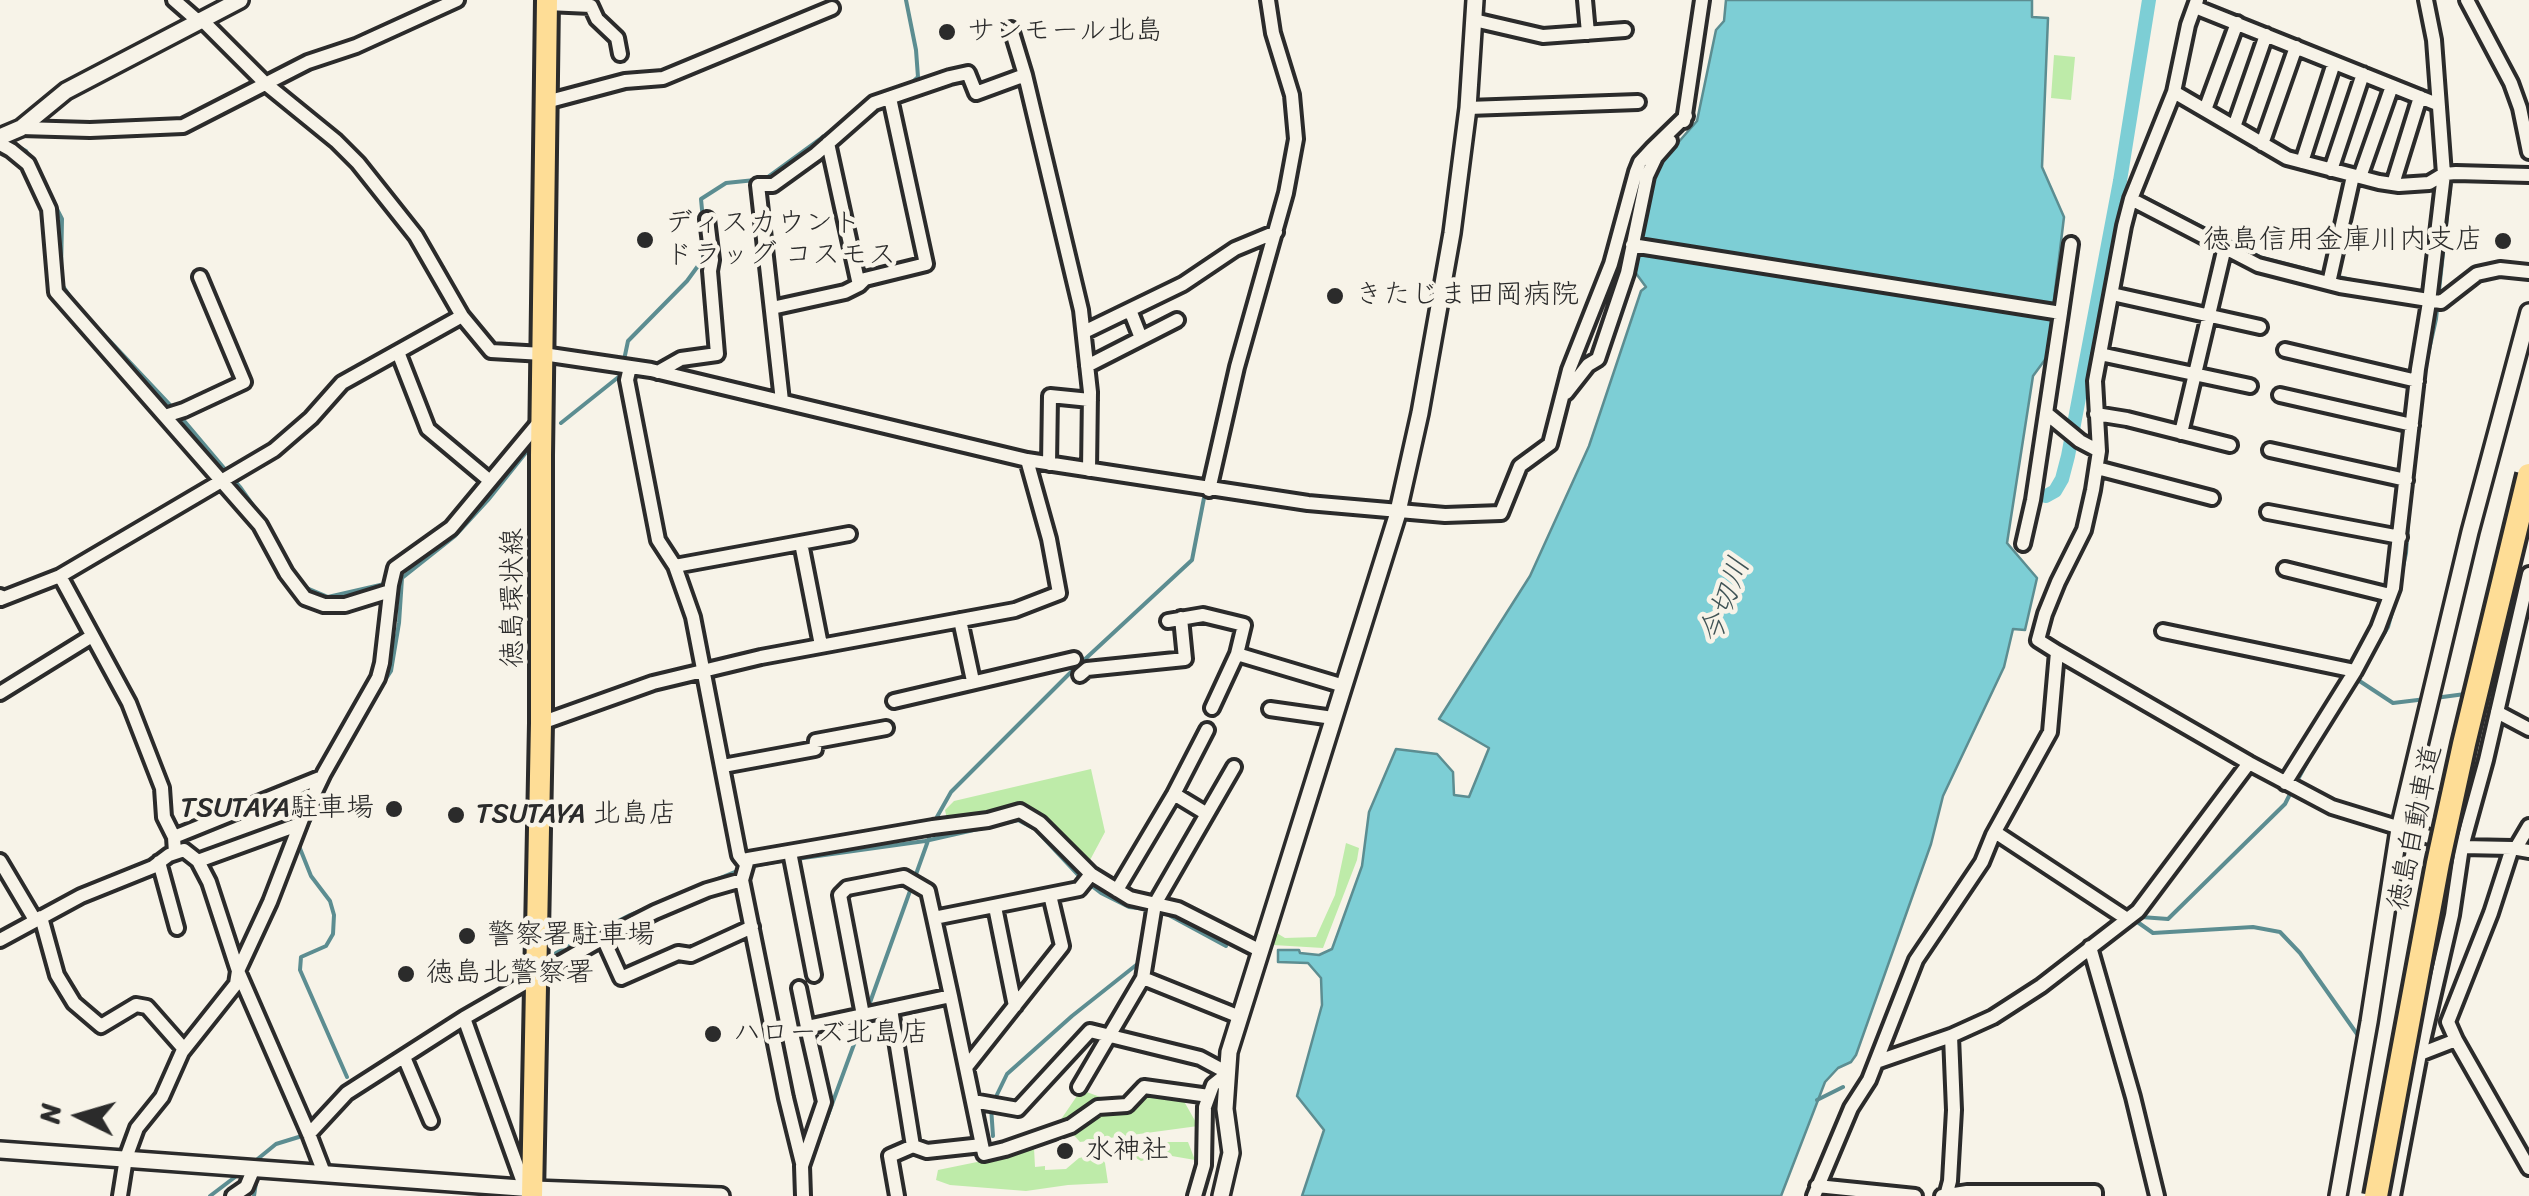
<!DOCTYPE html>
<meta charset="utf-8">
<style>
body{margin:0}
#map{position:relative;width:2529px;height:1196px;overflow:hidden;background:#f7f3e8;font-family:Sriracha,sans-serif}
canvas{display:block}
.north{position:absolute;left:30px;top:1066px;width:100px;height:100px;-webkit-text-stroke:8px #f7f3e8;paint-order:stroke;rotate:275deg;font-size:28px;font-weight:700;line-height:40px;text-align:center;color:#2b2b2b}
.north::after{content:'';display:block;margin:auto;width:35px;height:45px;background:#2b2b2b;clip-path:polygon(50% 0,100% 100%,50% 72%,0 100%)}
</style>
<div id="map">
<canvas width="2529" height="1196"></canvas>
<div class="north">N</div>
</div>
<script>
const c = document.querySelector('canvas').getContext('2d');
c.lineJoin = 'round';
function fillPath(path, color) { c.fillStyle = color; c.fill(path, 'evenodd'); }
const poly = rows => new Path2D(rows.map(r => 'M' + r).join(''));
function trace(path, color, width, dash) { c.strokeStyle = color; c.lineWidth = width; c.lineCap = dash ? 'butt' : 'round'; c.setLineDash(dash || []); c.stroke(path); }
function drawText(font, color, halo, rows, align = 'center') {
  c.font = font + ' Sriracha,"Klee One",sans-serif'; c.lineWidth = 9; c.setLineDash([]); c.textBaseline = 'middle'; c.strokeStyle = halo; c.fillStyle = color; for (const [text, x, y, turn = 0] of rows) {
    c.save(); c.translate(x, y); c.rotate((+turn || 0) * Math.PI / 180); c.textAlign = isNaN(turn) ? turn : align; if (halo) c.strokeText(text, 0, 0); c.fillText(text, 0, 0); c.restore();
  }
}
const green = poly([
 [2054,55,2075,57,2071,100,2051,98],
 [1091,769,1105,832,1089,862,1022,806,1006,807,981,817,947,819,945,810,954,801],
 [1346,843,1359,848,1357,860,1323,948,1273,945,1275,932,1285,938,1316,937,1335,895],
 [1081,1090,1106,1099,1181,1096,1198,1126,1080,1142,1072,1133,1051,1134],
 [1041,1142,1044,1146,1034,1148,1035,1167,1045,1166,1045,1170,1066,1169,1079,1158,1099,1154,1105,1163,1108,1183,1068,1185,1026,1191,950,1185,936,1180,938,1170,977,1162,985,1158],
 [1137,1142,1188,1142,1195,1160,1166,1155,1141,1161,1136,1158]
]);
const water = poly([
 [1726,0,2032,0,2032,17,2048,18,2042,167,2064,217,2047,357,2033,376,2007,543,2037,578,2025,630,2013,629,2004,667,1943,796,1931,844,1856,1055,1851,1062,1838,1068,1825,1082,1781,1196,1302,1196,1324,1130,1297,1096,1322,1005,1321,978,1308,963,1278,962,1278,950,1299,950,1300,953,1319,955,1332,949,1362,866,1369,812,1396,749,1437,754,1453,772,1454,795,1469,797,1489,748,1439,719,1530,576,1589,446,1641,291,1646,287,1635,272,1654,180,1661,162,1697,121,1716,30,1724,21,1726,0]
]);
const stream = poly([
 [906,0,916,50,918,77,909,85],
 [2447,134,2451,169],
 [8,141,26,151,31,160],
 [36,168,62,219,61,273],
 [765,179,835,128,870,97,886,93],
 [2120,181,2124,185],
 [2140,195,2262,258,2325,274],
 [703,220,701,199,726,183,755,180],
 [2334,276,2378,286],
 [60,282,75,304,174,409],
 [624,360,628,341,687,281,703,259,704,244],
 [2424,372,2436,319,2451,178],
 [180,416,240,487,262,518],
 [561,423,621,375,622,369],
 [267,525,302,586,328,597,389,583],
 [2399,585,2406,553,2410,495],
 [0,605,1,607,22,597],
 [2358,680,2393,703,2426,699],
 [2485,692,2492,691,2520,570,2529,568],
 [376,694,391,671,399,623,402,578,455,536,488,500,528,450],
 [2435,698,2465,694],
 [2336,714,2388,627,2397,594],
 [2296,783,2322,734],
 [323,789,299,846,311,876,330,901,334,915,333,934,326,946,301,957,300,970,347,1077],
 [933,824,951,792,1069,674,1192,560,1204,498],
 [796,859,925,841,1018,820,1035,829,1079,876,1101,893,1129,907,1146,909,1144,934],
 [752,866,786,860],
 [1156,911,1165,913,1226,946],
 [2136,921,2153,933,2253,927,2280,932,2300,953,2357,1034],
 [2133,923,2141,917,2168,919,2285,804,2291,792],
 [556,953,630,915,742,869],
 [868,1008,929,838],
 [2000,1020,2017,1009],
 [1883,1068,1931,1049],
 [1817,1100,1843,1087],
 [993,1136,991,1107,1007,1074,1072,1016,1140,962],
 [813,1156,864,1017],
 [254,1162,276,1144,302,1136],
 [210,1196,239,1174],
 [254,1196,257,1176]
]);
const canal = poly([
 [2046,496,2055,491,2062,479,2068,456,2120,181,2149,0]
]);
const minor = poly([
 [174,0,198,21],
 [1585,0,1588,33],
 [2467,0,2511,83,2520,108,2529,152],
 [547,4,591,6,597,19,617,38,620,54],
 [2195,7,2437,104],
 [201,19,266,84,336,141,358,163,416,236,462,316,491,351,543,354,651,370,1027,460,1308,503,1445,515,1501,513,1520,466,1550,444,1569,370,1611,264,1636,172,1640,162,1652,149,1686,116],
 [1474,20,1543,36,1625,30],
 [1011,29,1025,75,1081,310,1090,392,1089,470],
 [2174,92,2287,158,2379,182,2399,185,2429,183,2444,174,2456,173,2529,175],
 [546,102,625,81,663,78,832,8],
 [1468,108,1638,102],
 [2205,110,2237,23],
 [1684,121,1702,0],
 [2234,127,2266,35],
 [21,128,90,130,183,126,308,62,356,46,457,0],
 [828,143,859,285,865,279,926,264,890,98],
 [0,144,11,150,28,164,49,209,56,292,260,525,286,573,305,598,324,605,345,605,390,591],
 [2262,144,2296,47],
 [2302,162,2334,63],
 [2331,170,2363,74],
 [2360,177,2392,86],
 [2393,184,2420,97],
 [2131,199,2258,265,2340,286,2441,302,2477,274,2500,269,2529,272],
 [1632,245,2061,313,2033,500,2023,544],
 [2329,283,2353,176],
 [2112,294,2260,327],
 [772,308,845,292,859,285],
 [1130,310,1141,338],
 [2061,313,2071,244],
 [1084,332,1183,284,1235,249,1276,232],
 [2285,350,2417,381],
 [398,352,428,429,490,481],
 [2100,354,2250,386],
 [1087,366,1177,320],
 [630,367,627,380,658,540,675,566,693,617,739,855,746,864],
 [658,372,681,359,717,354,710,271,712,260,707,219],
 [1566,393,1588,365,1598,359,1627,273,1647,176,1656,157,1670,141],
 [2280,395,2412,425],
 [782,401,758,185,773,185,816,154,874,103,950,77,968,73,976,93,1025,75],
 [2046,413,2080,441,2099,451],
 [2096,414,2127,419,2230,445],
 [165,416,184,410,244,382,200,277],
 [2181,433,2225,247],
 [2270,450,2406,480],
 [1049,464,1050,396,1090,400],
 [2097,468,2212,498],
 [1209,490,1237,367,1286,193,1296,139,1292,95,1273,33,1268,0],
 [2268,512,2400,537],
 [801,543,821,645],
 [675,566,849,534],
 [2285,569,2390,595],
 [60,576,129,703,162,788,164,817,174,837,175,853],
 [0,596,1,599,60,576,274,450,311,418,342,383,462,316],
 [960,620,973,681],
 [1168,621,1203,615,1244,625,1237,654,1344,686],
 [2163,631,2355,671],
 [2057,652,2038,640,2045,614,2058,582,2084,530,2093,490,2099,451,2095,381,2124,226,2131,199,2174,92,2188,25,2197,0],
 [1080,675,1087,669,1185,659,1181,618],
 [0,693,92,636],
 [894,701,1074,659],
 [1212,708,1237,654],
 [1270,709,1333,718],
 [2497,712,2529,729],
 [541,723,653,683,761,657,1015,610,1059,593,1049,539,1027,460],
 [723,766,815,749,816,741,886,728],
 [2285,783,2355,671,2378,628,2393,588,2418,369,2429,302,2444,174,2434,40,2426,0],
 [1174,794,1207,814],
 [1995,832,2127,919],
 [174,837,322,777],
 [2512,848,2491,913,2448,1022,2456,1040,2529,1168],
 [2516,848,2529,826],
 [790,852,814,975],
 [0,861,35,920],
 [198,861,300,824],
 [159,862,177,928],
 [742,880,786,1098,802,1163],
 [1117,890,1174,794,1207,730],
 [995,907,1015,1006],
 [41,917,57,975,74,1003,101,1026,136,1005,147,1007,184,1049],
 [603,938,621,978,678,953,691,955,752,927],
 [0,940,81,896,153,867,169,855,184,850,198,861,209,882,238,971,309,1134,324,1173],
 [2090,947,2133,1097,2157,1196],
 [1143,978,1155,904,1234,767],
 [799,988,807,1027],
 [891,1009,913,1146],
 [863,1015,840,895,847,888,904,877,928,891,934,918],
 [464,1018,525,1188],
 [2420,1054,2456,1040],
 [404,1057,431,1121],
 [1876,1062,1951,1036,1993,1017,2041,986,2138,911,2249,763],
 [967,1066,1062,946,1050,895],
 [1079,1087,1143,978,1240,1017],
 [973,1101,1018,1109,1090,1031,1200,1058,1228,1073,1213,1085,1205,1107,1204,1165,1195,1196],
 [309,1134,347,1093,464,1018,598,941,655,912,707,890,742,880,748,859,933,827,988,820,1020,811,1040,823,1091,874,1130,898,1178,909,1261,951],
 [982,1145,984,1154,1005,1149,1071,1126,1098,1107,1127,1105,1144,1087,1209,1096],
 [1817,1186,1915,1196],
 [120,1196,126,1158,137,1128,162,1097,182,1052,236,984,238,971,270,902,302,819,324,773,378,678,382,663,391,585,395,568,451,528,540,421],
 [233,1196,246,1187,254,1168],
 [803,1196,802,1166,824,1102,807,1027,951,996,934,918,1079,889,1091,874],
 [897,1196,890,1156,913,1146,927,1151,982,1145,951,996],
 [1814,1196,1851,1108,1869,1080,1916,960,1982,862,1993,835,2050,732,2057,652,2249,763,2332,807,2462,847,2512,848,2529,851],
 [1942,1196,1967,1192,2095,1192,2095,1196],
 [1946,1196,1950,1181,1954,1110,1951,1036],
 [2393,1196,2420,1054,2452,915,2462,847,2486,760,2529,574]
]);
const tertiary = poly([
 [0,137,21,128,66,91,240,0],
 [0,1150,534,1189,721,1196],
 [1221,1196,1231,1153,1225,1109,1229,1052,1397,516,1420,413,1452,233,1468,108,1475,0],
 [2338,1196,2369,1022,2399,829,2470,532,2529,312]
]);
const primary = poly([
 [532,1196,541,723,541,455,547,0]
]);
const motorwayBridge = poly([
 [2376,1196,2438,863,2464,744,2529,475]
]);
const markers = [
 [947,32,10,"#2b2b2b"],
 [645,240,10,"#2b2b2b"],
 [2503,241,10,"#2b2b2b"],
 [1335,296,10,"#2b2b2b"],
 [394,809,10,"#2b2b2b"],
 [456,815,10,"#2b2b2b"],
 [467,936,10,"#2b2b2b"],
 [406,974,10,"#2b2b2b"],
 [713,1034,10,"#2b2b2b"],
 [1065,1151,10,"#2b2b2b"]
];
const poiNames = [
 ["サンモール北島",967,32],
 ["ディスカウント",665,224],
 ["ドラッグ コスモス",665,256],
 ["徳島信用金庫川内支店",2483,241,"right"],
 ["きたじま田岡病院",1355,296],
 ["TSUTAYA駐車場",374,809,"right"],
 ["TSUTAYA 北島店",476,815],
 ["警察署駐車場",487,936],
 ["徳島北警察署",426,974],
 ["ハローズ北島店",733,1034],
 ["水神社",1085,1151]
];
const streetNames = [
 ["徳島環状線",514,598,-90],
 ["徳島自動車道",2416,828,-78]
];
const waterNames = [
 ["今切川",1726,601,-69]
];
fillPath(green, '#beeba9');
fillPath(water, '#7dced5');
trace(water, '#5c8d91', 2.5);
trace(stream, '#5c8d91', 4);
trace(canal, '#7dced5', 14);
trace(minor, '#2b2b2b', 20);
trace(tertiary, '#2b2b2b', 22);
trace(primary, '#2b2b2b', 28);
trace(minor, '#f7f3e8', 12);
trace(tertiary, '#f7f3e8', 15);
trace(primary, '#fedd96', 20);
trace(motorwayBridge, '#2b2b2b', 30, []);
trace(motorwayBridge, '#fedd96', 22);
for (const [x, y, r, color] of markers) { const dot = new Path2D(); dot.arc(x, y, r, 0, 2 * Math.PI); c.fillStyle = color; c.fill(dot); trace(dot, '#f7f3e8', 4); }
drawText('28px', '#2b2b2b', '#f7f3e8', poiNames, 'left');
drawText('28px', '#2b2b2b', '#f7f3e8', streetNames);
drawText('italic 30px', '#405456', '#f7f3e8', waterNames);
</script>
